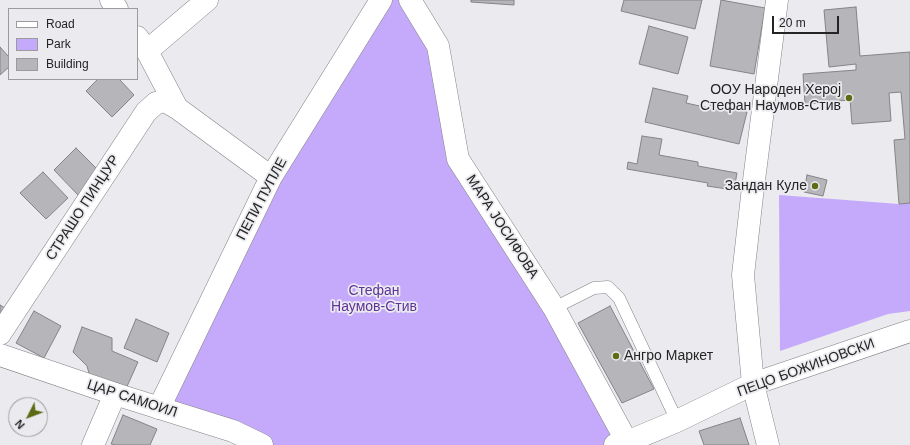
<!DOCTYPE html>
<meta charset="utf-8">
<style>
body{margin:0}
#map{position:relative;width:910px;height:445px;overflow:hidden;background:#ebeaee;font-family:Arial,sans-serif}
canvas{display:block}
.legend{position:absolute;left:8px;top:8px;width:130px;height:72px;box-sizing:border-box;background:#ebeaee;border:1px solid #9b9b9e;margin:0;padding:5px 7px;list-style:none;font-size:12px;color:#242425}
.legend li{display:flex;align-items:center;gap:8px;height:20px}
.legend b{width:20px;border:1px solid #9b9b9e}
.north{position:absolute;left:8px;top:397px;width:40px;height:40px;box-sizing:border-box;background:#ebeaee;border:1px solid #9b9b9e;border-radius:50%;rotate:228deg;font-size:11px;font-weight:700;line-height:16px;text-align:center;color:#242425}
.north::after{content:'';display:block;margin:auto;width:14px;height:18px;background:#5c6b14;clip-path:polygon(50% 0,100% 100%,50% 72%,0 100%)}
.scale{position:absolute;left:772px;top:16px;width:67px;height:18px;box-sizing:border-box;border:2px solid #242425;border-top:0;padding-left:5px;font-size:12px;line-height:14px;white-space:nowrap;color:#242425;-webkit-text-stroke:3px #ebeaee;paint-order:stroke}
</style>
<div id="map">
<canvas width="910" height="445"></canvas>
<ul class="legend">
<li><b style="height:5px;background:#fff"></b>Road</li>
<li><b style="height:11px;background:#c5aafc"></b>Park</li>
<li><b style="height:11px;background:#b6b5b9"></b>Building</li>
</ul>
<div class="north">N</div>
<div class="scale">20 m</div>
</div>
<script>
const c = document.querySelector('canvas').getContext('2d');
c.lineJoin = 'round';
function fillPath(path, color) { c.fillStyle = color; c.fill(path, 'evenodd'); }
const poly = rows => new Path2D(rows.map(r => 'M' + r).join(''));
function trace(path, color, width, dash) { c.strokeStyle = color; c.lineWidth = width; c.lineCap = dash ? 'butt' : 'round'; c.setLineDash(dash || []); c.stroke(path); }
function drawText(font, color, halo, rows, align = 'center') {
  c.font = font + ' Arial,sans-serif'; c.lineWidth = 3.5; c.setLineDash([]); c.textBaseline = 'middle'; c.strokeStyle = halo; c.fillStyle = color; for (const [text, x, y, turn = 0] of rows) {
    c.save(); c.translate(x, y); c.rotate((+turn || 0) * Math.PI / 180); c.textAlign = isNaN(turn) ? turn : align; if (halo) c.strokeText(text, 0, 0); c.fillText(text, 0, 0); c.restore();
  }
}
const green = poly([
 [381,0,410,0,438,46,458,159,627,442,615,445,262,445,159,408,271,177],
 [779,195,899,204,910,203,910,311,888,314,780,351]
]);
const building = poly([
 [471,0,514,0,514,5,471,2,471,0],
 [624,0,702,0,695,29,621,11,624,0],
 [721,0,765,8,754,74,710,66,721,0],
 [856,7,860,56,910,52,910,203,899,204,894,140,905,139,901,92,889,93,891,121,852,124,850,100,805,104,803,74,856,70,856,64,829,67,824,10,856,7],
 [649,26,688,37,678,74,639,64,649,26],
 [0,47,9,57,9,67,0,75,0,47],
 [98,79,119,79,134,95,112,117,86,91,98,79],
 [653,88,688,96,686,103,709,108,711,103,747,112,739,144,645,122,653,88],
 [642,136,662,139,659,155,698,162,698,166,737,173,734,190,707,186,708,183,627,169,628,162,637,164,642,136],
 [76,148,102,174,79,196,54,170,76,148],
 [43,172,68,198,46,219,20,193,43,172],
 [807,175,827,180,823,196,804,192,807,175],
 [0,305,5,308,0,316,0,305],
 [610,306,654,389,622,403,578,323,610,306],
 [34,311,61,326,44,358,16,343,34,311],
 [136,319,169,333,157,362,124,348,136,319],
 [82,327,112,338,112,351,138,362,124,393,90,377,87,366,73,352,82,327],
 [123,415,157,429,150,445,115,445,111,444,123,415],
 [740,418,749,445,704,445,699,431,740,418]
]);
const lane = poly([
 [554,308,594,288,608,287,619,298,677,421]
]);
const street = poly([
 [111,0,117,9],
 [410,0,438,46,458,159,554,308,627,442],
 [137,37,147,51,177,108,271,177],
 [147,51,207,0],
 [0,334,146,112,156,103,165,101,177,108],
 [159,408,271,177,381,0],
 [93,445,115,394],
 [615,445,627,442,677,421,753,384,910,331]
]);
const secondary = poly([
 [0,355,115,394,233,431,262,445],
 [768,445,753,384,743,275,752,196,777,0]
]);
const markers = [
 [849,98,4,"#5c6b14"],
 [815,186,4,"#5c6b14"],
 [616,356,4,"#5c6b14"]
];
const poiNames = [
 ["ООУ Народен Херој",841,90],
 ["Стефан Наумов-Стив",841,106],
 ["Зандан Куле",807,186],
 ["Ангро Маркет",624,356,"left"]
];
const streetNames = [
 ["ПЕПИ ПУПЛЕ",262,199,-62],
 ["СТРАШО ПИНЏУР",83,208,-57],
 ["МАРА ЈОСИФОВА",502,227,57],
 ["ПЕЦО БОЖИНОВСКИ",806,368,-20],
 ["ЦАР САМОИЛ",132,399,18]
];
const parkNames = [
 ["Стефан",374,291],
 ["Наумов-Стив",374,307]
];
fillPath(green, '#c5aafc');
fillPath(building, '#b6b5b9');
trace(building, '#848387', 1);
trace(lane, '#838286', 13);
trace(street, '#838286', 23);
trace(secondary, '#838286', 23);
trace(lane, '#fff', 12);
trace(street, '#fff', 22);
trace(secondary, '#fff', 22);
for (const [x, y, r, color] of markers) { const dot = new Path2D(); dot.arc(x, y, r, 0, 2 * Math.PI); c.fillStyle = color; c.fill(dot); trace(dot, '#ebeaee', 1.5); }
drawText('14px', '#242425', '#ebeaee', poiNames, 'right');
drawText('14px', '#242425', '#ebeaee', streetNames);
drawText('14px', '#5f349a', '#ebeaee', parkNames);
</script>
